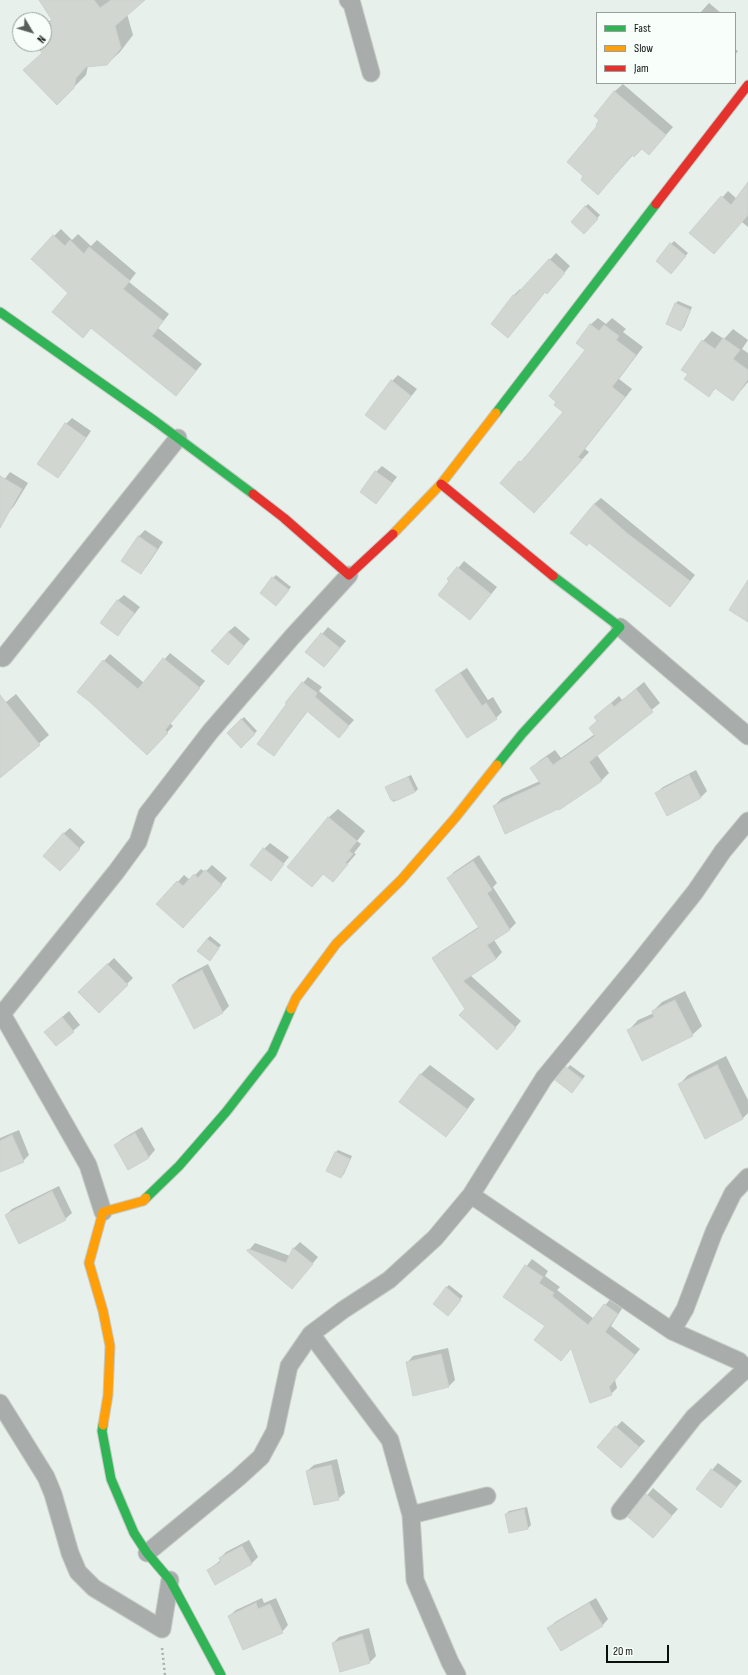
<!DOCTYPE html>
<style>
body{margin:0}
#map{position:relative;width:748px;height:1675px;overflow:hidden;background:#e8f0eb;font-family:"Sofia Sans Condensed",sans-serif}
canvas{display:block}
.legend{position:absolute;left:596px;top:12px;width:140px;height:72px;box-sizing:border-box;background:#f8fffb;border:1px solid #999f9c;margin:0;padding:5px 7px;list-style:none;font-size:12px;color:#0b100d}
.legend li{display:flex;align-items:center;gap:8px;height:20px}
.legend b{width:20px;border:1px solid #999f9c}
.north{position:absolute;left:12px;top:12px;width:40px;height:40px;box-sizing:border-box;background:#f8fffb;border:1px solid #999f9c;border-radius:50%;rotate:128deg;font-size:11px;font-weight:700;line-height:16px;text-align:center;color:#0b100d}
.north::after{content:'';display:block;margin:auto;width:14px;height:18px;background:#585e5b;clip-path:polygon(50% 0,100% 100%,50% 72%,0 100%)}
.scale{position:absolute;left:606px;top:1645px;width:63px;height:18px;box-sizing:border-box;border:2px solid #0b100d;border-top:0;padding-left:5px;font-size:12px;line-height:14px;white-space:nowrap;color:#0b100d;-webkit-text-stroke:3px #f8fffb;paint-order:stroke}
</style>
<div id="map">
<canvas width="748" height="1675"></canvas>
<ul class="legend">
<li><b style="height:5px;background:#30b455"></b>Fast</li>
<li><b style="height:5px;background:#ff9f0a"></b>Slow</li>
<li><b style="height:5px;background:#e5322d"></b>Jam</li>
</ul>
<div class="north">N</div>
<div class="scale">20 m</div>
</div>
<script>
const c = document.querySelector('canvas').getContext('2d');
c.lineJoin = 'round';
function fillPath(path, color) { c.fillStyle = color; c.fill(path, 'evenodd'); }
const poly = rows => new Path2D(rows.map(r => 'M' + r).join(''));
function trace(path, color, width, dash) { c.strokeStyle = color; c.lineWidth = width; c.lineCap = dash ? 'butt' : 'round'; c.setLineDash(dash || []); c.stroke(path); }
const shadow = poly([
 [42,0,142,0,127,14,133,35,120,52,107,64,88,66,86,75,57,104,43,52,37,44,44,44,44,26,52,19],
 [709,3,721,13,700,13],
 [735,49,738,51,735,55],
 [623,84,673,127,649,154,642,148,633,155,606,185,599,126,614,92],
 [748,184,748,227,742,222,691,233,728,191,737,199],
 [588,204,600,215,584,233,572,222],
 [61,229,72,240,78,234,91,246,97,240,136,273,129,282,169,314,158,328,202,364,176,395,92,327,83,337,54,236],
 [674,241,688,253,674,270,671,244],
 [556,253,570,266,553,286,546,291,514,330,492,324,514,295,520,289,522,290],
 [678,301,692,307,684,327,681,330,675,304],
 [598,318,606,324,612,318,626,329,623,332,643,347,619,379,632,389,585,449,589,452,534,512,501,483,528,454,565,412,586,349,590,325],
 [733,329,748,340,742,349,748,353,748,382,733,400,716,388,709,395,690,374,703,341,712,331,724,339],
 [398,375,417,389,385,429,392,381],
 [72,418,91,431,64,470,57,477,66,424],
 [382,466,397,477,376,503,376,472],
 [10,472,28,483,14,506,0,522,0,485],
 [601,498,695,575,676,599,594,504],
 [145,530,163,542,147,566,141,572,123,561,139,536],
 [464,561,497,587,476,613,449,579],
 [276,575,291,587,276,605,273,578],
 [124,595,140,607,118,635,117,601],
 [235,626,250,639,228,664,228,632],
 [328,627,346,641,330,660,307,652],
 [170,653,205,681,170,723,173,726,147,754,91,701,78,691,110,654,144,683],
 [467,668,488,700,493,697,502,712,496,718,436,690,443,684],
 [308,677,322,687,319,691,354,720,344,731,308,711,274,755,288,703,287,702],
 [644,682,660,703,597,755,609,773,601,781,494,806,502,798,540,781,532,768,539,761,555,750,561,758,595,734,590,728,598,720,595,717,619,696,622,700],
 [16,694,49,735,6,772,0,765,0,707],
 [244,717,257,731,241,746,228,733],
 [696,770,707,791,700,798,656,793,663,787],
 [411,775,418,789,415,792,393,802,387,788,389,785],
 [338,809,365,831,357,841,361,844,354,853,356,854,333,881,324,873,312,886,328,818],
 [70,828,85,842,66,863,63,834],
 [270,843,289,857,271,879,264,849],
 [479,855,497,883,493,887,516,923,510,929,494,940,502,952,496,959,470,975,521,1021,503,1042,466,1009,433,958,440,952,480,926,448,878,454,872],
 [212,865,227,878,189,921,158,904,184,875,190,880,201,869,205,872],
 [210,936,221,945,212,957,207,939],
 [114,958,133,978,99,1012,79,992],
 [208,964,229,1006,223,1012,194,1027,173,985,179,979],
 [685,991,702,1026,692,1035,629,1030,638,1020,654,1013,653,1011,662,1002],
 [69,1011,80,1025,56,1045,45,1032],
 [726,1056,748,1100,748,1113,743,1118,705,1137,679,1085,688,1075],
 [430,1065,475,1099,455,1126,445,1136,420,1075],
 [570,1065,585,1076,575,1089,557,1080],
 [142,1127,155,1150,149,1157,129,1168,115,1145,122,1139],
 [19,1130,29,1155,23,1161,0,1165,0,1138],
 [338,1150,352,1156,344,1174,341,1177,335,1153],
 [59,1186,72,1213,65,1219,6,1215,12,1209],
 [300,1242,318,1257,298,1281,249,1250,255,1243,290,1256,294,1248],
 [532,1259,548,1271,545,1276,560,1287,557,1290,594,1319,611,1298,623,1307,611,1326,640,1349,615,1380,617,1388,611,1394,572,1347,567,1354,546,1326,504,1296],
 [449,1285,463,1296,451,1312,446,1288],
 [448,1348,455,1380,449,1386,407,1363,413,1356],
 [622,1421,645,1441,621,1467,616,1427],
 [337,1459,345,1493,338,1499,307,1471,314,1465],
 [718,1463,742,1481,721,1506,712,1470],
 [653,1488,678,1509,659,1530,630,1517],
 [527,1507,531,1525,528,1528,510,1532,506,1514,509,1511],
 [249,1540,258,1557,251,1564,208,1570,221,1560,220,1558,226,1552],
 [262,1598,264,1603,276,1598,288,1625,282,1632,229,1616,236,1610],
 [596,1598,608,1619,602,1626,549,1628,555,1622],
 [369,1628,376,1656,370,1662,341,1670,333,1643,339,1637]
]);
const building = poly([
 [39,0,94,0,100,8,111,0,145,0,115,26,121,48,107,65,86,67,76,78,74,88,57,105,23,70,42,53,36,44,44,44,44,27,52,20,39,0],
 [614,91,666,135,649,155,642,149,634,157,632,155,598,195,581,180,583,176,567,162,597,126,596,125,599,120,594,116,614,91],
 [748,182,748,215,714,254,689,233,721,196,731,205,748,182],
 [585,206,598,219,584,234,571,222,585,206],
 [53,235,65,246,70,240,84,254,89,247,130,281,123,289,163,321,152,336,196,371,176,396,91,328,83,338,52,312,68,293,31,259,53,235],
 [670,243,686,256,671,274,656,261,670,243],
 [549,259,565,273,547,294,545,292,508,338,491,324,513,295,515,296,549,259],
 [675,303,690,310,681,331,666,324,675,303],
 [590,324,599,331,604,325,619,336,616,340,636,355,612,387,625,397,578,457,582,460,534,513,500,483,519,461,521,462,563,412,554,405,556,402,549,396,585,350,576,343,590,324],
 [723,338,740,350,733,359,748,370,748,379,733,401,715,388,709,397,684,379,688,374,681,370,702,340,715,349,723,338],
 [391,380,411,396,385,430,365,415,391,380],
 [65,423,86,438,58,478,37,464,65,423],
 [375,471,392,483,376,504,360,492,375,471],
 [0,476,22,489,0,528,0,476],
 [594,504,628,534,690,581,670,607,589,543,587,546,570,533,594,504],
 [138,536,157,549,141,574,121,561,138,536],
 [457,567,491,594,470,620,438,595,449,581,447,579,457,567],
 [272,577,289,590,276,606,260,593,272,577],
 [748,580,748,622,729,610,748,580],
 [117,600,134,613,118,636,100,623,117,600],
 [228,632,244,646,228,665,211,651,228,632],
 [321,633,340,648,324,667,305,652,321,633],
 [163,658,200,688,165,730,168,733,147,755,90,702,77,692,103,660,138,689,163,658],
 [460,673,482,706,486,703,497,719,467,738,435,690,460,673],
 [302,682,317,693,315,697,349,726,339,738,307,711,274,756,257,744,287,703,285,703,302,682],
 [636,689,653,712,589,762,602,781,559,810,558,809,505,834,493,806,541,784,530,768,547,757,553,765,595,736,589,728,597,721,594,717,611,703,614,707,636,689],
 [0,695,40,745,0,778,0,695],
 [241,719,255,734,241,748,227,733,241,719],
 [689,775,701,798,667,816,655,793,689,775],
 [408,777,415,792,398,800,391,800,385,787,408,777],
 [328,817,357,841,349,851,353,854,345,863,348,864,333,882,323,874,312,887,287,867,328,817],
 [63,833,80,849,60,871,43,856,63,833],
 [263,848,284,864,271,881,250,865,263,848],
 [473,861,492,890,487,893,510,930,487,945,496,959,463,981,516,1028,497,1050,459,1015,465,1009,432,958,479,928,447,878,473,861],
 [205,870,222,885,183,928,156,904,177,881,183,886,194,874,198,878,205,870],
 [207,939,219,948,210,961,197,951,207,939],
 [107,964,128,985,99,1013,78,992,107,964],
 [202,970,223,1013,194,1029,172,985,202,970],
 [675,1000,693,1036,642,1061,627,1030,654,1017,652,1011,675,1000],
 [62,1017,74,1032,56,1046,44,1032,62,1017],
 [717,1065,743,1119,705,1139,678,1084,717,1065],
 [566,1067,582,1079,572,1093,555,1080,566,1067],
 [420,1074,467,1109,446,1137,399,1102,420,1074],
 [135,1133,149,1158,128,1170,114,1145,135,1133],
 [12,1135,24,1162,0,1172,0,1141,12,1135],
 [335,1152,350,1159,341,1178,326,1171,335,1152],
 [52,1191,66,1220,19,1244,5,1215,52,1191],
 [293,1248,313,1264,292,1289,247,1251,248,1249,286,1263,293,1248],
 [525,1265,543,1277,539,1283,554,1293,552,1296,588,1325,604,1304,618,1314,605,1332,635,1355,609,1387,612,1395,590,1403,571,1348,561,1361,534,1340,545,1326,503,1297,525,1265],
 [446,1287,461,1300,448,1316,433,1304,446,1287],
 [441,1354,449,1387,413,1396,406,1362,441,1354],
 [615,1426,639,1447,621,1468,597,1447,615,1426],
 [331,1465,339,1500,314,1505,306,1471,331,1465],
 [711,1469,736,1487,721,1508,696,1489,711,1469],
 [646,1494,672,1516,653,1538,628,1517,646,1494],
 [524,1509,528,1529,509,1533,505,1514,524,1509],
 [242,1546,252,1564,215,1585,207,1570,221,1562,219,1558,242,1546],
 [256,1603,258,1609,270,1604,283,1633,243,1650,228,1616,256,1603],
 [589,1603,603,1626,561,1651,547,1628,589,1603],
 [362,1634,370,1663,340,1672,332,1643,362,1634]
]);
const path = poly([
 [162,1648,165,1675]
]);
const street = poly([
 [348,0,352,4,371,73],
 [620,627,748,736],
 [3,658,178,438],
 [471,1195,672,1331,739,1361,748,1371],
 [103,1212,88,1165,2,1014,116,872,138,842,147,814,210,732,292,637,349,575],
 [672,1331,685,1309,714,1232,733,1193,748,1177],
 [311,1334,390,1440,411,1515,415,1580,450,1662,457,1675],
 [0,1403,46,1477,53,1494,70,1553,78,1572,94,1588,162,1629,170,1580],
 [620,1511,694,1417,746,1369],
 [411,1515,487,1496],
 [147,1553,238,1478,261,1457,275,1431,289,1366,311,1334,343,1310,389,1280,435,1238,471,1195,544,1078,637,965,695,892,723,851,748,821]
]);
const fast = poly([
 [0,312,155,421,253,494],
 [496,413,656,204],
 [497,765,522,734,620,627,553,576],
 [146,1198,179,1166,226,1112,272,1053,291,1009],
 [103,1425,102,1431,111,1479,134,1533,147,1553,170,1580,221,1675]
]);
const slow = poly([
 [393,534,441,484,496,413],
 [291,1009,296,998,336,944,401,880,455,818,497,765],
 [103,1425,108,1395,110,1346,103,1311,89,1263,103,1212,143,1201,146,1198]
]);
const jam = poly([
 [656,204,748,85],
 [441,484,553,576],
 [253,494,284,518,349,575,393,534]
]);
fillPath(shadow, '#0003');
fillPath(building, '#d1d6d1');
trace(building, '#ccd1cd', 1);
trace(street, '#c5cbc7', 19);
trace(fast, '#c5cbc7', 11);
trace(slow, '#c5cbc7', 11);
trace(jam, '#c5cbc7', 11);
trace(path, '#abafad', 2.5, [2, 3]);
trace(street, '#a8acaa', 17);
trace(fast, '#30b455', 9);
trace(slow, '#ff9f0a', 9);
trace(jam, '#e5322d', 9);
</script>
